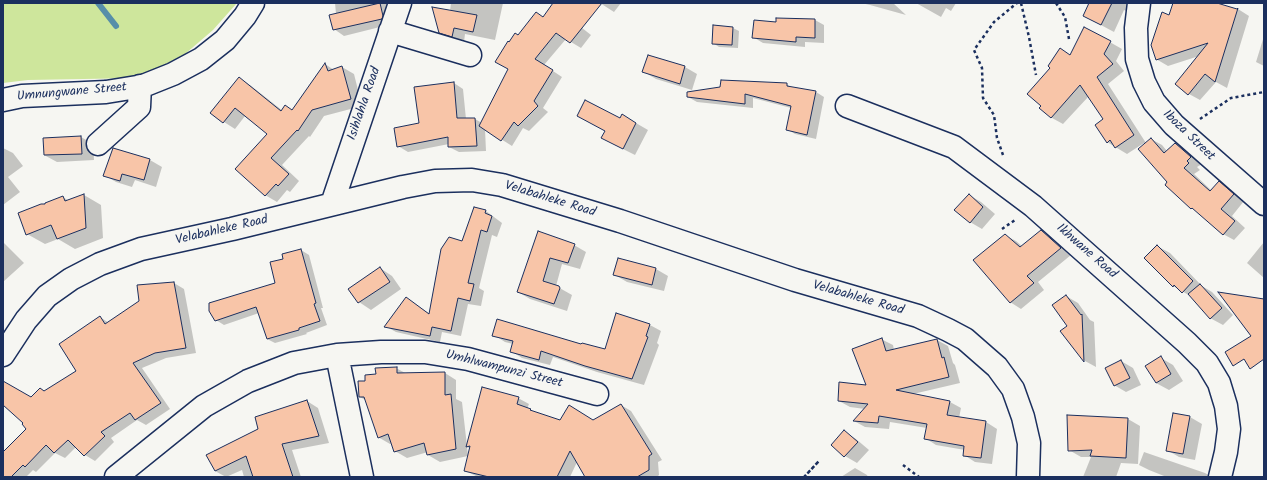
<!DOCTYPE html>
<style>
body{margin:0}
#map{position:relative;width:1267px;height:480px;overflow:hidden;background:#f6f6f2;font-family:Kalam,sans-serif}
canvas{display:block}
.frame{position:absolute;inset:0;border:4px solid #1b2f5e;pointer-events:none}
</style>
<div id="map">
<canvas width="1267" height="480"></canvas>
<div class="frame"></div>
</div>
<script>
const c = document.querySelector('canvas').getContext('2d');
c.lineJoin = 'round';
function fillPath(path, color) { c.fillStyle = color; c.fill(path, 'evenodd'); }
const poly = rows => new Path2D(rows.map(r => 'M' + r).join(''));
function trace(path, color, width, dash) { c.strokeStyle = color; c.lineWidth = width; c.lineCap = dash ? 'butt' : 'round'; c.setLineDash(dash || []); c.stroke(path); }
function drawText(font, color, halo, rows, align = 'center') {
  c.font = font + ' Kalam,sans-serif'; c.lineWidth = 3; c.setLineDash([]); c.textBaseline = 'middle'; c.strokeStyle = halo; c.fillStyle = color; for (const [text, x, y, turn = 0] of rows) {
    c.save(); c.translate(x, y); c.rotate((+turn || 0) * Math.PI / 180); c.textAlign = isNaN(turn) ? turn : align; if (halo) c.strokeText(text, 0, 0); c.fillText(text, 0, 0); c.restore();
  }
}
const green = poly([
 [3,3,237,3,213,30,185,54,139,78,28,80,3,83]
]);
const shadow = poly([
 [335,3,388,3,393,22,392,24,344,36,334,29,336,14],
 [451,3,503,3,495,40,465,34,464,42,452,39,440,32,450,11],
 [600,3,621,3,614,12],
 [861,3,893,3,906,15,870,5],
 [916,3,956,3,951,11,946,8,941,17],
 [1090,3,1138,3,1132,14,1124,10,1114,32,1084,16],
 [1174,3,1213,3,1237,10,1238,9,1249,16,1227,88,1216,82,1200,100,1189,94,1199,56,1168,66,1156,59],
 [562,12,591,35,581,48,566,39,544,65,562,77,543,108,548,112,529,131,523,128,512,146,485,129,486,151,459,152,449,147,449,144,408,152,398,146,420,124,454,83,463,89,466,119,475,119,482,123,509,69,518,36,543,17],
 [815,20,824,25,824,43,805,42,805,47,763,43,753,37,777,23],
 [714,27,733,28,739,31,738,48,719,47,713,43],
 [1085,28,1122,49,1116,61,1124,71,1108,84,1146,143,1151,139,1162,145,1167,151,1176,144,1187,151,1202,164,1197,167,1200,170,1194,174,1212,191,1219,182,1230,189,1244,201,1232,216,1245,228,1234,240,1223,234,1198,212,1192,208,1166,184,1168,182,1144,143,1127,154,1107,142,1104,120,1089,96,1063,124,1052,118,1041,108],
 [1264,36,1264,66,1256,62],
 [648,56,685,67,697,74,692,90,656,79,644,72],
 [325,64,334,70,342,67,354,74,362,106,324,116,310,137,309,136,282,165,299,181,290,192,287,190,277,202,265,195,268,134,245,116,235,129,224,122,239,78,250,85,283,111,292,110],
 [786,84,793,88,816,92,824,97,816,139,795,134,787,129,791,108,753,98,753,108,697,102,688,97],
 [622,115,648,130,635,155,615,145,606,131,620,119],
 [81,137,93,144,94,160,57,162,44,155,44,139],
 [3,148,13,153,23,166,8,177,20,192,3,205],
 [113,149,150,160,162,167,156,187,135,180,132,187,116,182,104,175],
 [84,195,101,205,103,238,75,249,58,239,45,244,27,234,19,213,63,197,69,201],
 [969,195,981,202,995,214,982,229,970,222],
 [486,211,502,223,497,237,492,235,479,288,484,291,481,306,468,304,461,336,442,332,440,342,396,332,385,326,406,298,430,314,463,242],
 [1041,231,1052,238,1071,255,1038,282,1044,290,1021,309,1010,302,1005,235,1016,241,1023,247],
 [538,232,574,245,586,252,580,269,562,264,556,286,572,295,567,311,530,299,518,292],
 [3,242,24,263,3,282],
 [1264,242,1264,278,1247,263],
 [1157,246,1170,253,1202,286,1212,292,1233,315,1223,325,1210,318,1192,297,1173,286],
 [301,250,309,255,323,308,321,308,327,325,306,333,307,334,275,343,267,339,259,313,224,325,216,320,276,283,284,260],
 [380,268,392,276,401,289,371,310,359,302,349,289],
 [656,269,668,276,664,291,627,282,615,275],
 [174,283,184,289,196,353,166,358,142,368,170,409,146,425,137,420,111,438,114,442,95,461,85,455,76,447,65,458,55,453,36,472,33,470,26,477,3,477,3,458,28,429,24,423,3,404,3,389,31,398,41,389,46,392,78,371,100,317,109,323],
 [1066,296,1078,303,1090,320,1094,322,1096,367,1085,361,1062,332,1068,326],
 [617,314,650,325,661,331,657,343,659,345,644,385,597,372,553,357,550,365,522,358,511,351,513,344,505,342,494,335,582,345,606,350],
 [881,339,893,345,894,350,937,340,948,346,953,363,955,365,960,383,913,394,950,402,961,408,959,418,986,422,997,429,992,464,975,462,964,455,965,450,936,445,925,438,927,428,890,422,889,429,865,427,854,421,865,409,850,407,839,401,867,386],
 [1161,358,1173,365,1183,381,1169,390,1156,383],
 [1121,361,1133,368,1141,385,1126,392,1114,385],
 [396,368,407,374,445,373,456,380,456,399,462,402,467,446,518,398,529,404,527,409,537,413,560,421,593,421,621,405,631,411,662,460,658,462,659,475,657,477,586,477,577,462,570,477,478,477,466,471,471,449,467,447,468,456,440,462,428,455,428,452,407,458,395,451,392,443,390,444,378,437,367,401,360,397,366,382,377,375],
 [307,401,318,408,329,443,292,450,301,477,244,477,242,470,226,477,215,471,259,430],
 [1174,414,1190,417,1202,424,1195,460,1179,457,1167,450],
 [1068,416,1128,419,1140,426,1138,464,1121,463,1116,477,1083,477,1091,457,1081,457,1069,450],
 [844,432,856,439,869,450,857,463,845,456],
 [1144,452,1205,473,1212,477,1163,477,1164,476,1149,470,1139,465],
 [855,468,867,475,868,477,841,477]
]);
const stream = poly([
 [98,3,116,26]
]);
const building = poly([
 [380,3,383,16,382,19,333,30,329,15,380,3],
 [553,3,602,3,570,43,556,33,535,59,553,70,534,101,538,106,518,126,514,122,501,141,479,126,508,69,495,62,508,41,509,42,515,33,518,35,536,12,543,17,553,3],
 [1089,3,1112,3,1101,25,1083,16,1089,3],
 [1173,3,1217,3,1237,9,1238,8,1215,82,1205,74,1188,95,1175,84,1208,43,1156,60,1151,45,1162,12,1169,15,1173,3],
 [432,7,477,15,473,32,454,28,452,37,439,33,432,7],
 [776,18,815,19,815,38,796,37,796,42,752,38,754,20,776,22,776,18],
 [713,25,733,27,732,45,712,44,713,25],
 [1084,27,1111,41,1104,54,1113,64,1097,77,1134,135,1115,148,1110,140,1107,143,1095,125,1103,119,1080,85,1051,118,1039,108,1041,106,1027,94,1050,68,1048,66,1060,48,1070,55,1084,27],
 [648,55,685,66,680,84,642,72,648,55],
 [325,63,328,71,342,66,351,99,312,110,298,131,297,130,271,158,289,174,278,186,276,184,265,196,235,169,267,134,235,108,223,123,210,113,239,77,281,111,285,105,292,110,325,63],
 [721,80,787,83,787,86,816,91,807,135,786,130,791,106,745,94,745,104,687,97,687,92,720,87,721,80],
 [454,82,457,118,475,118,477,146,448,147,448,137,397,147,394,128,419,123,414,87,454,82],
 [585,100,620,118,622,114,636,123,623,149,601,138,605,131,577,116,585,100],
 [81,136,82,154,44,155,43,138,81,136],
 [1151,138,1164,153,1175,143,1191,157,1187,161,1189,163,1184,168,1210,191,1219,181,1234,194,1221,209,1235,221,1223,235,1192,208,1191,209,1165,185,1167,182,1138,149,1151,138],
 [113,148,150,159,144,180,122,174,120,181,103,176,113,148],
 [84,194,86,228,57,239,51,225,26,235,18,213,41,204,45,204,45,203,63,196,65,201,84,194],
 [969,194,983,207,970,223,954,210,969,194],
 [474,207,486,210,485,213,492,216,487,232,481,230,468,283,474,284,470,301,458,298,451,331,432,327,430,336,384,327,406,297,429,314,441,249,449,237,462,241,474,207],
 [1041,230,1061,248,1027,276,1034,283,1010,303,973,260,1005,234,1020,247,1041,230],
 [538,231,575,244,568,263,550,258,543,281,559,286,560,288,554,304,517,292,538,231],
 [1157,245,1193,281,1182,293,1174,285,1173,287,1144,258,1157,245],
 [301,249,316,303,314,304,320,321,299,328,299,330,267,339,256,307,215,321,209,311,209,303,275,283,270,262,283,259,282,254,301,249],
 [618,258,656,268,652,285,613,275,618,258],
 [380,267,390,282,358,303,348,289,380,267],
 [174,282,186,348,155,353,133,363,161,403,135,420,130,413,101,432,105,436,84,456,68,440,54,453,46,445,25,467,23,465,11,477,3,477,3,452,26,429,22,424,23,423,3,405,3,381,31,397,40,388,44,391,76,371,59,344,100,316,105,324,139,301,137,285,174,282],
 [1200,284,1222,308,1210,319,1188,294,1200,284],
 [1218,292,1264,299,1264,359,1250,369,1244,359,1233,366,1225,352,1251,336,1218,292],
 [1066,295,1081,315,1082,314,1084,362,1060,331,1067,326,1052,305,1066,295],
 [616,313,650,324,646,336,648,337,632,379,585,366,541,351,539,360,510,352,513,341,492,336,497,319,581,344,582,343,605,349,616,313],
 [882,338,886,351,937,339,942,358,944,357,949,377,896,390,950,401,947,415,986,421,981,458,963,456,964,446,924,439,927,424,879,416,878,423,853,421,868,404,838,401,839,382,866,385,852,349,882,338],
 [1161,356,1171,374,1156,383,1145,366,1161,356],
 [1121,360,1130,378,1114,386,1105,368,1121,360],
 [397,367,397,373,445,372,445,395,451,394,456,449,427,455,424,443,394,452,388,434,378,438,364,397,359,397,358,381,365,381,365,375,376,374,375,368,397,367],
 [482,387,519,397,517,404,531,409,530,410,560,420,569,405,593,420,621,404,652,454,649,456,649,470,637,477,585,477,570,451,557,477,489,477,464,471,470,446,466,447,482,387],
 [307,400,319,436,282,444,293,477,253,477,246,456,215,471,206,455,258,429,255,417,307,400],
 [1173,413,1190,416,1183,454,1166,451,1173,413],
 [1067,415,1128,418,1126,458,1090,456,1092,450,1068,451,1067,415],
 [844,430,858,442,844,457,831,445,844,430]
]);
const path = poly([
 [1021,3,1029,37,1036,75],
 [1056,3,1065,17,1069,39],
 [1200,119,1231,98,1264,92],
 [1003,155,997,138,994,115,983,98,982,68,974,50,994,22,1017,3],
 [1002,229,1015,220],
 [903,465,919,477],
 [804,477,819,461,806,475]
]);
const street = poly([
 [1139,3,1136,28,1137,59,1144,82,1154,102,1174,125,1264,204],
 [390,31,470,55],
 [3,100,22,96,106,92,143,86,173,74,201,59,225,40,245,16,253,3],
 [847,106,954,147,1033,206,1187,343,1207,363,1219,383,1226,406,1229,429,1226,452,1220,477],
 [98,144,139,107,140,86],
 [332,204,400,3],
 [3,355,26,320,47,296,71,279,100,264,141,249,232,229,403,187,435,181,472,180,502,185,620,221,795,280,918,316,948,330,965,339,997,367,1013,389,1023,417,1029,443,1028,477],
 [337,355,362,477],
 [116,477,204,406,248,381,294,363,337,355,381,352,425,352,468,359,597,394]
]);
const streetNames = [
 ["Umnungwane Street",72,93,-5],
 ["Isihlahla Road",365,104,-71],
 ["Iboza Street",1188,136,44],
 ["Velabahleke Road",550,200,17],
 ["Velabahleke Road",222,231,-13],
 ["Ikhwane Road",1086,252,41],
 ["Velabahleke Road",858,299,16],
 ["Umhlwampunzi Street",504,370,14]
];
fillPath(green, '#cee69c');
fillPath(shadow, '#0003');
trace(stream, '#578ea9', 6);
fillPath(building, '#f8c5a8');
trace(building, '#1b2f5e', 1);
trace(street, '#1b2f5e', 25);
trace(path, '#1b2f5e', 2.5, [3, 3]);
trace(street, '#f6f6f2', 22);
drawText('13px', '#1b2f5e', '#f6f6f2', streetNames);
</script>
